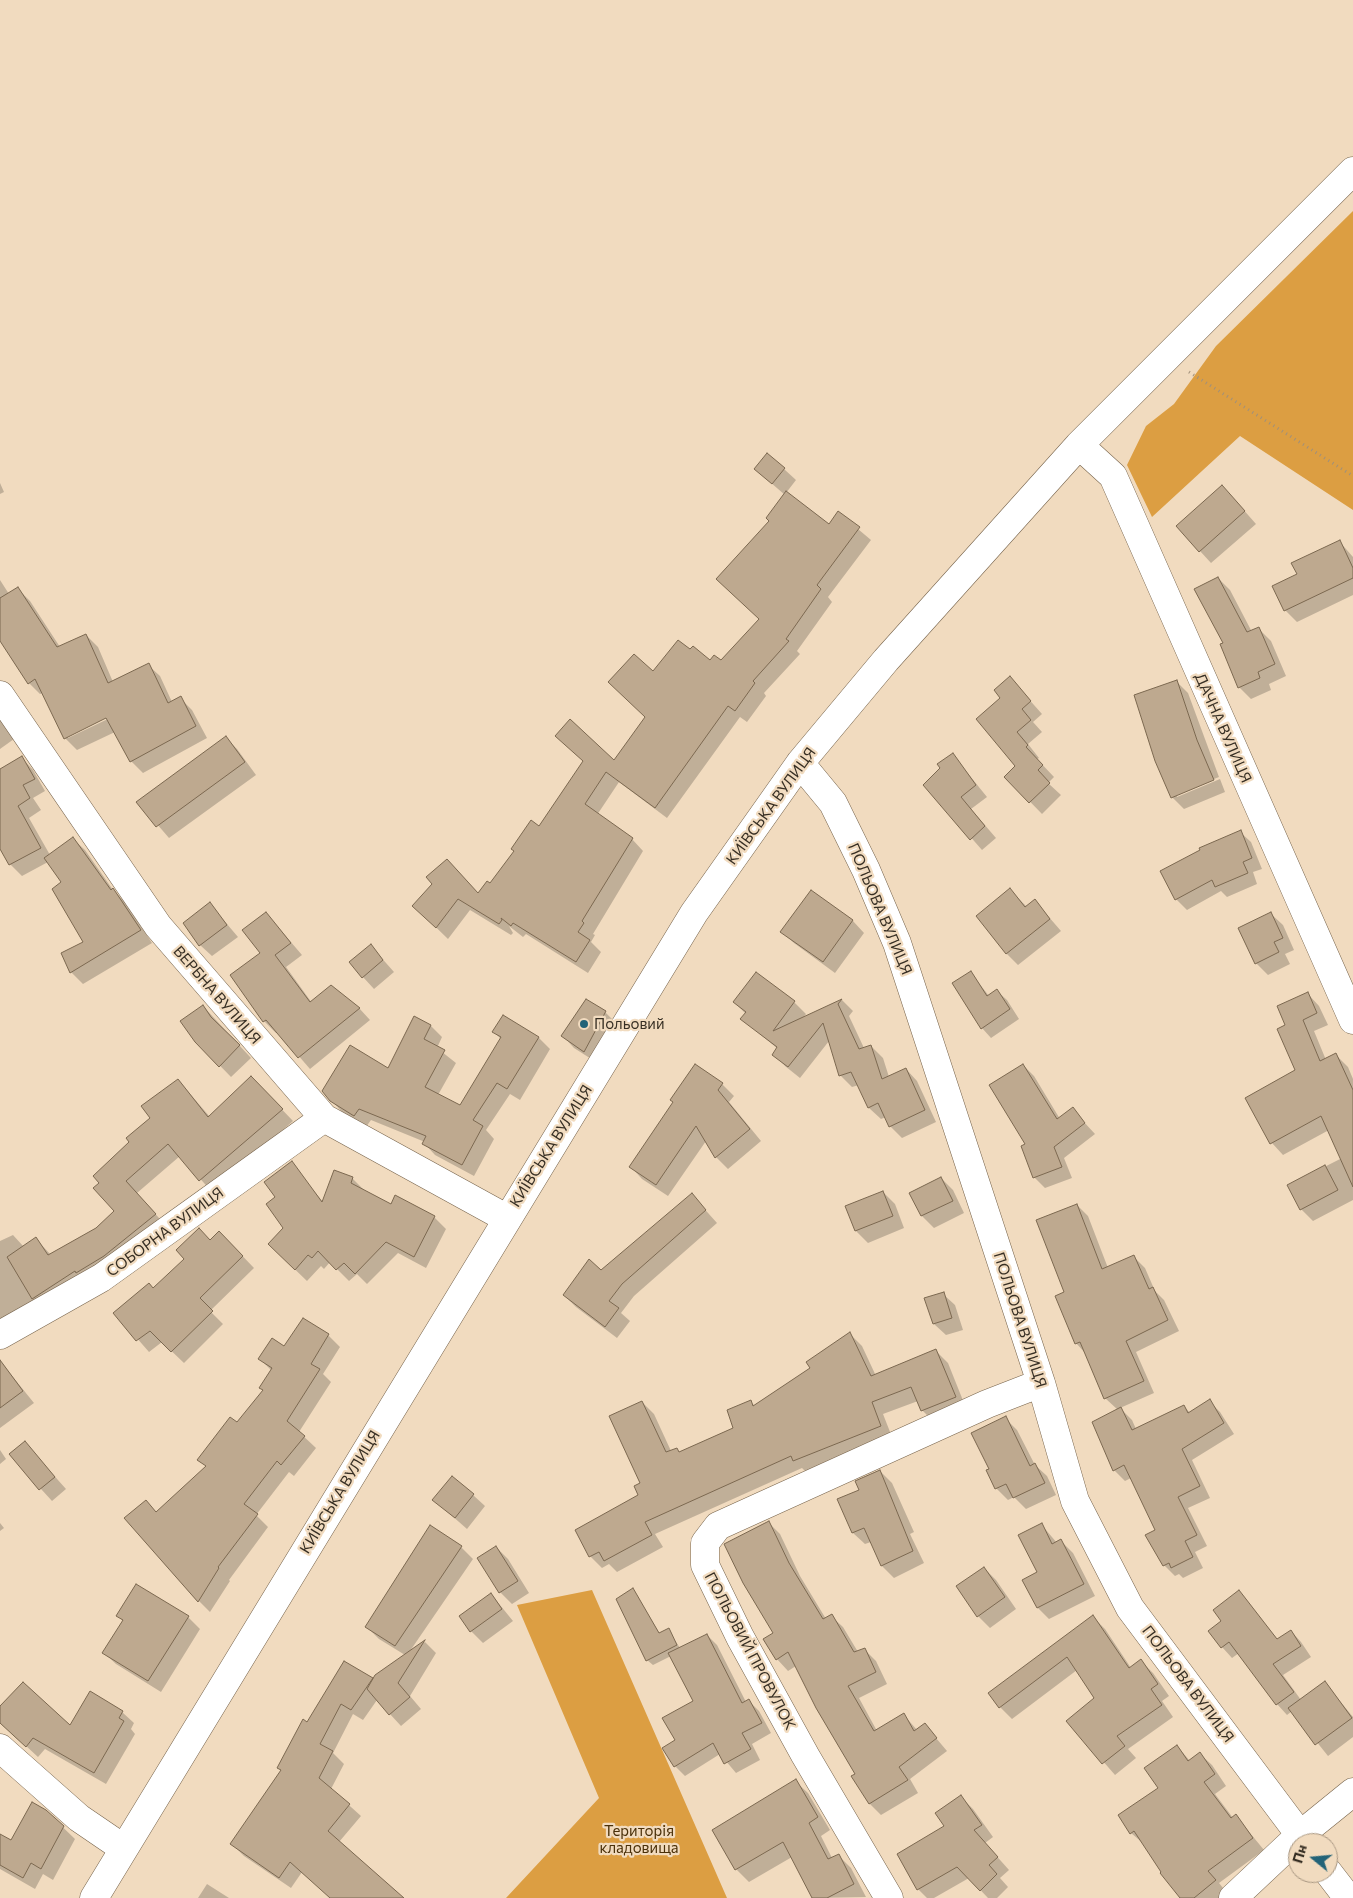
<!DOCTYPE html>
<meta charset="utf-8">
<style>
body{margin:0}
#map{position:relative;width:1353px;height:1898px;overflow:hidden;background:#f1dbbf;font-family:Commissioner,sans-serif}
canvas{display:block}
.north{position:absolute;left:1288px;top:1833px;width:50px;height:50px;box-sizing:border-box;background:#f1dbbf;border:1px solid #a79681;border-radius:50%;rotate:287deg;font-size:14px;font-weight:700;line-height:20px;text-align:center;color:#372f24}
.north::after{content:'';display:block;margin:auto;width:18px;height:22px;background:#236378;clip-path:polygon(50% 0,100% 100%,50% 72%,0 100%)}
</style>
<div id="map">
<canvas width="1353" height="1898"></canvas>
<div class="north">Пн</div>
</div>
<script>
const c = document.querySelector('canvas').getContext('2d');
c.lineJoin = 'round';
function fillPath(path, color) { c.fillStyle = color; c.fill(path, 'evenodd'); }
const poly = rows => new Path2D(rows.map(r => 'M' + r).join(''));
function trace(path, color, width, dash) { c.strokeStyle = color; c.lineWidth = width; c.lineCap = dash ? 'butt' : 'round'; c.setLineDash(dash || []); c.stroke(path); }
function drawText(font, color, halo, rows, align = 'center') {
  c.font = font + ' Commissioner,sans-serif'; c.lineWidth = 4.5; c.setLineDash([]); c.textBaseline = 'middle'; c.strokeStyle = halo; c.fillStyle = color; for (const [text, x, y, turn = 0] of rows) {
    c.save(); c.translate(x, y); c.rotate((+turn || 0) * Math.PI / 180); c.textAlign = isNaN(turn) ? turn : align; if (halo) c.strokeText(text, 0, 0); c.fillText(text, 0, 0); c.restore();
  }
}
const forest = poly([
 [1353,211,1353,510,1240,436,1152,517,1127,465,1146,426,1174,404,1216,346],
 [592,1590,727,1898,506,1898,599,1798,517,1605]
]);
const shadow = poly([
 [755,469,784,469,796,480,786,493,829,526,839,513,871,540,828,597,832,602,797,651,800,654,764,693,766,696,747,722,740,717,667,818,619,782,597,815,632,839,643,851,593,934,595,935,591,942,601,952,588,973,526,934,523,937,509,926,513,933,511,935,470,910,448,939,414,906,479,894,490,885,540,828,615,761,647,717,653,673,690,651,710,662,721,662,760,619,771,521,785,495],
 [0,483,4,492,0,494],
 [1234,499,1256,524,1211,563,1200,551],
 [1339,541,1353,557,1353,595,1297,622,1285,610,1299,575],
 [1218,578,1230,590,1252,632,1259,629,1271,641,1286,676,1269,684,1271,690,1251,699,1239,687,1224,644],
 [0,580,9,594,18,589,30,601,60,647,86,635,98,647,113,682,148,665,160,676,172,702,180,698,192,710,207,738,143,773,131,761,115,732,77,750,65,738,43,693,40,694,29,683,0,639],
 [111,715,112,717,68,738,68,736],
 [1010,678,1042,714,1033,722,1042,732,1028,744,1039,758,1037,759,1054,777,1048,783,1061,795,1042,814,1006,777,1017,766,1002,698],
 [1176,681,1188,693,1219,777,1177,794,1177,797,1220,779,1225,792,1184,809,1172,797],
 [0,719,14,739,0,749],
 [226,738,237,749,256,775,169,838,138,802],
 [953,755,987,797,971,809,996,838,982,850,925,785],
 [22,758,33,770,45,791,33,798,41,810,29,818,50,855,73,839,85,850,113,890,125,902,152,943,83,984,71,972,85,943,63,882,48,862,22,876,10,864,0,847,0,770],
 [1240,832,1251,842,1262,869,1253,872,1257,884,1227,897,1221,891,1187,910,1176,899,1162,872],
 [1010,890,1027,907,1035,901,1061,931,1018,965,1006,953],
 [811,891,853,921,864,933,835,973,794,943,782,932],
 [210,904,238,937,212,956,200,945],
 [266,913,302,955,286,967,312,1003,359,1008,370,1020,310,1069,278,1032,276,1033,264,1021,232,976,262,954],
 [1271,914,1283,925,1294,950,1285,954,1290,964,1268,975,1256,963],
 [371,946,394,972,374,989,363,977],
 [756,973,794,1002,806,1014,802,1019,842,1000,853,1011,849,1016,864,1048,871,1046,883,1058,889,1077,906,1069,917,1081,936,1122,902,1138,890,1126,886,1117,881,1119,869,1108,859,1085,852,1087,841,1076,829,1041,800,1078,785,1066,774,1054,778,1049,742,1019,746,1014,734,1002],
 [971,973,989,996,997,991,1007,1000,1019,1019,991,1038,982,1028],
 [1308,994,1319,1006,1328,1025,1314,1031,1326,1060,1336,1055,1348,1067,1353,1079,1353,1200,1313,1221,1301,1209,1289,1185,1342,1158,1329,1130,1283,1155,1272,1143,1296,1071,1287,1026],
 [586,1001,605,1012,617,1024,596,1062,574,1048,563,1036],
 [203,1006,251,1058,231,1077,196,1041],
 [431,1026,442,1037,437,1048,456,1063,438,1095,460,1107,501,1039,494,1032,539,1038,550,1049,520,1100,510,1094,486,1130,494,1139,474,1176,435,1155,424,1143,425,1142,371,1120,366,1127,343,1113,331,1100,389,1070],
 [1023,1065,1034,1076,1060,1119,1072,1109,1095,1134,1064,1158,1072,1178,1045,1188,1034,1177,1027,1145],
 [251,1077,293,1121,212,1192,180,1156,137,1193,166,1226,0,1321,0,1241,13,1235,24,1247,36,1239,51,1255,96,1229,116,1212,131,1142,152,1118,143,1107,178,1080,210,1117],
 [722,1084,734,1096,729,1102,761,1141,728,1169,716,1157,706,1141,668,1196,642,1179,631,1167],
 [291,1163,323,1202,352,1178,364,1190,392,1205,434,1217,446,1229,426,1268,398,1253,367,1284,357,1274,349,1281,330,1262,324,1269,321,1266,307,1281,281,1256,285,1228,277,1198],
 [941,1178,953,1190,964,1213,934,1228,922,1216,911,1193],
 [883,1192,895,1204,904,1228,868,1243,856,1231,846,1207],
 [692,1195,717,1223,634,1296,621,1313,630,1321,617,1338,576,1307,564,1295,601,1271],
 [1077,1205,1088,1216,1108,1268,1134,1257,1145,1268,1155,1291,1164,1300,1179,1331,1136,1352,1154,1393,1120,1408,1132,1420,1136,1429,1184,1406,1190,1413,1209,1401,1220,1412,1234,1434,1192,1460,1210,1498,1188,1508,1207,1546,1195,1552,1203,1568,1183,1578,1179,1574,1175,1576,1164,1565,1156,1531,1131,1478,1125,1481,1114,1470,1118,1410,1105,1398,1085,1353,1076,1343,1066,1293],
 [210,1241,231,1244,254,1268,210,1311,223,1324,184,1363,162,1342,149,1352,115,1313,154,1290],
 [943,1294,955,1305,963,1330,946,1335,934,1324,926,1299],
 [303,1319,328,1335,340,1347,323,1374,331,1382,299,1432,316,1448,294,1476,289,1472,256,1515,268,1527,229,1580,230,1581,210,1612,199,1601,146,1501,157,1513,207,1467,199,1459,237,1424,264,1391,261,1388,272,1371,260,1359,284,1348],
 [850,1334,862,1346,876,1376,936,1351,948,1363,966,1408,934,1422,922,1410,918,1401,883,1414,892,1437,806,1472,802,1468,655,1534,663,1547,617,1572,609,1564,602,1568,590,1556,576,1530,640,1495,642,1484,642,1402,654,1414,671,1451,677,1449,680,1453,735,1428,751,1402,755,1406,812,1368],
 [0,1361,34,1403,0,1428],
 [1005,1418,1017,1430,1035,1465,1047,1476,1056,1495,1026,1509,1014,1497,1008,1500,996,1488,991,1469],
 [25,1443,66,1489,52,1501,10,1455],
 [0,1450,6,1459,0,1464],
 [880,1471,892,1483,914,1532,910,1534,924,1563,894,1578,882,1566,871,1542,865,1544,853,1533,839,1500,861,1490],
 [473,1495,485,1506,467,1529,434,1500],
 [768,1522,780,1534,800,1576,826,1619,831,1616,843,1627,858,1652,864,1649,876,1661,887,1684,859,1698,877,1731,903,1714,917,1730,925,1725,947,1751,910,1779,918,1793,881,1815,870,1804,857,1774,796,1666,788,1671,777,1659],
 [0,1523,4,1528,0,1531],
 [1041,1524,1057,1543,1061,1541,1073,1553,1095,1596,1049,1619,1038,1608],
 [431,1526,461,1547,473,1559,410,1651,425,1642,436,1653,410,1696,421,1709,401,1726,377,1700,363,1720,353,1714,333,1753,344,1764,331,1789,361,1816,339,1842,402,1898,331,1898,302,1872,291,1888,244,1856,232,1844,282,1771,278,1768,308,1723,372,1679,373,1681,405,1655,379,1639,367,1627],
 [496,1547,508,1559,529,1593,512,1604,500,1592],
 [984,1568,996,1580,1016,1609,990,1628,978,1616],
 [633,1590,660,1634,668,1630,680,1648,707,1635,717,1645,746,1702,749,1701,759,1711,771,1733,752,1744,760,1760,736,1773,720,1754,685,1776,675,1766,677,1741,694,1701,671,1656,653,1665,647,1660],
 [1239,1592,1278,1640,1291,1631,1301,1642,1311,1657,1283,1675,1301,1700,1325,1683,1353,1717,1353,1737,1328,1756,1292,1711,1287,1715,1277,1704,1239,1653,1232,1658,1222,1647,1223,1621],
 [491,1594,513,1621,483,1643,471,1631],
 [118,1616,188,1617,200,1629,161,1692,116,1664,104,1653,124,1622],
 [1093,1617,1105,1629,1131,1668,1141,1661,1153,1673,1169,1696,1162,1701,1173,1717,1128,1749,1136,1758,1115,1775,1068,1721,1096,1698,1077,1670,1012,1719,1000,1707],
 [0,1708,70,1727,122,1712,134,1723,131,1729,135,1734,106,1784,45,1749,38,1757,0,1722],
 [1177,1746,1190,1761,1200,1754,1212,1765,1226,1786,1215,1794,1233,1818,1236,1816,1264,1850,1219,1883,1227,1893,1220,1898,1181,1898,1144,1844,1131,1833,1119,1815,1160,1789],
 [795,1781,808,1793,830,1830,821,1836,832,1858,838,1855,851,1868,866,1897,812,1898,792,1857,749,1882,736,1869],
 [961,1797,973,1809,993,1837,985,1843,1009,1870,1000,1878,1008,1887,997,1898,988,1898,969,1878,934,1898,927,1898,918,1889],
 [46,1811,75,1839,53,1880,43,1874,35,1889,0,1869,0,1836,11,1842],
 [207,1884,229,1898,198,1898]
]);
const building = poly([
 [767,453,785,468,772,484,754,469,767,453],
 [1222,485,1245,511,1199,552,1176,526,1222,485],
 [786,491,829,524,838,511,860,527,817,585,821,589,786,639,789,641,753,681,755,683,735,711,728,706,655,808,606,772,585,804,633,838,582,921,584,923,578,932,590,940,576,962,513,923,511,926,501,918,502,920,499,924,458,899,436,928,412,906,432,884,426,877,447,859,478,893,487,881,490,883,514,851,511,849,531,820,539,826,583,761,555,736,570,719,614,760,645,717,608,682,634,654,653,671,678,640,690,649,693,646,710,660,714,655,721,660,759,619,716,579,769,521,766,518,786,491],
 [1340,540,1353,568,1353,578,1284,611,1272,586,1297,574,1291,563,1340,540],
 [1218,577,1247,632,1259,627,1275,664,1258,672,1260,678,1238,688,1220,644,1223,643,1194,589,1218,577],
 [18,587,57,647,86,634,108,683,149,663,168,703,181,696,196,726,130,762,106,718,64,739,35,679,28,684,0,641,0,598,18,587],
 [1010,676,1031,701,1022,709,1031,720,1017,732,1028,745,1026,747,1043,765,1038,770,1050,783,1029,803,1004,777,1015,766,976,719,1000,698,994,690,1010,676],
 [1177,680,1197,740,1214,780,1171,798,1155,761,1134,695,1177,680],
 [226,736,245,762,156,827,136,802,226,736],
 [953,753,976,785,961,797,985,826,970,840,923,785,940,768,937,764,953,753],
 [22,756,35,779,23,785,30,798,18,806,41,848,9,865,0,849,0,769,22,756],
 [1241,830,1252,858,1243,862,1248,873,1215,887,1212,880,1175,900,1160,871,1200,850,1199,848,1241,830],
 [73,837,111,890,113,888,141,930,70,973,61,953,83,942,52,889,61,882,44,858,73,837],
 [1010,888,1025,907,1035,899,1050,919,1006,954,976,916,1010,888],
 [811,890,853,920,823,962,780,932,811,890],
 [210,902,227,925,199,946,183,923,210,902],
 [266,912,291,943,275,955,310,1002,331,985,360,1008,298,1058,266,1020,263,1022,230,975,260,953,242,930,266,912],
 [1271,912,1283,938,1274,942,1279,952,1255,964,1238,928,1271,912],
 [371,944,383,960,362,978,349,962,371,944],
 [971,971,987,996,997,989,1010,1009,981,1029,952,983,971,971],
 [756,972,795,1001,773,1031,842,999,838,1004,859,1049,871,1045,882,1079,906,1068,925,1110,889,1127,878,1103,868,1108,851,1072,839,1076,823,1023,788,1067,772,1055,777,1047,740,1019,746,1012,733,1002,756,972],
 [1308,992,1317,1013,1303,1020,1320,1061,1336,1053,1353,1090,1353,1187,1321,1116,1270,1144,1245,1098,1295,1070,1277,1029,1285,1025,1277,1006,1308,992],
 [586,999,606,1011,584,1052,561,1036,586,999],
 [203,1005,211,1017,240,1045,219,1067,195,1042,180,1021,203,1005],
 [503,1015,539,1037,507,1089,497,1083,473,1120,483,1126,462,1165,422,1144,426,1136,359,1109,354,1116,330,1101,322,1091,350,1045,388,1068,414,1016,431,1025,424,1039,445,1050,425,1087,460,1105,501,1037,492,1032,503,1015],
 [695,1064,723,1083,718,1090,750,1129,715,1158,696,1126,656,1185,629,1167,673,1102,670,1100,695,1064],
 [1023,1064,1057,1119,1073,1107,1085,1123,1054,1147,1062,1167,1033,1178,1021,1146,1025,1144,989,1085,1023,1064],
 [251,1076,283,1109,199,1181,168,1144,126,1181,156,1214,104,1256,76,1273,75,1271,32,1299,7,1257,36,1237,48,1255,96,1228,114,1211,93,1188,99,1183,93,1176,129,1142,126,1138,150,1118,141,1106,178,1079,208,1117,251,1076],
 [292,1161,322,1202,334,1170,353,1177,351,1183,391,1204,395,1195,435,1216,414,1257,386,1242,355,1274,344,1263,336,1270,318,1251,312,1258,308,1255,295,1270,268,1244,283,1228,266,1204,275,1197,264,1182,292,1161],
 [1325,1165,1338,1190,1300,1210,1287,1185,1325,1165],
 [941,1177,953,1201,921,1216,909,1193,941,1177],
 [883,1191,893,1216,855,1231,845,1206,883,1191],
 [692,1193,706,1210,622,1284,609,1301,619,1308,605,1327,563,1295,589,1259,601,1270,692,1193],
 [1077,1204,1102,1269,1134,1255,1149,1289,1153,1287,1168,1320,1126,1341,1144,1381,1104,1399,1080,1342,1075,1344,1055,1296,1064,1292,1036,1220,1077,1204],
 [199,1228,210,1240,219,1231,243,1256,200,1298,213,1311,171,1352,150,1331,136,1341,113,1313,149,1283,153,1288,184,1259,176,1250,199,1228],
 [944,1292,952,1318,933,1324,924,1298,944,1292],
 [303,1318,329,1334,311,1364,320,1369,287,1421,305,1436,281,1465,277,1461,244,1504,258,1514,218,1567,219,1568,198,1602,124,1518,146,1500,156,1512,206,1466,197,1460,230,1417,237,1422,263,1390,259,1388,272,1368,258,1359,272,1338,284,1346,303,1318],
 [850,1332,871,1376,936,1349,956,1397,921,1411,911,1387,872,1402,881,1426,793,1461,791,1456,645,1522,652,1535,604,1561,599,1552,589,1557,575,1530,638,1495,634,1486,640,1483,609,1416,642,1401,666,1452,677,1448,679,1452,733,1428,727,1410,751,1400,753,1406,810,1368,806,1362,850,1332],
 [0,1360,23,1391,0,1408,0,1360],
 [1210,1399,1224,1423,1182,1449,1200,1486,1178,1497,1197,1535,1185,1541,1193,1557,1171,1568,1169,1563,1163,1566,1145,1535,1155,1530,1124,1465,1113,1471,1092,1422,1121,1407,1132,1430,1184,1405,1188,1413,1210,1399],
 [1006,1416,1030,1466,1035,1463,1045,1483,1013,1498,1006,1484,995,1489,986,1470,989,1469,971,1433,1006,1416],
 [25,1441,55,1477,39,1490,9,1454,25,1441],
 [880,1470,913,1551,881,1566,864,1528,852,1533,837,1499,859,1490,855,1481,880,1470],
 [452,1476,474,1494,455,1518,432,1500,452,1476],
 [769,1521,789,1563,823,1619,832,1614,854,1652,865,1648,876,1672,848,1686,874,1731,904,1713,914,1731,925,1723,937,1738,899,1767,908,1780,869,1804,851,1776,855,1774,816,1708,788,1652,776,1660,763,1639,773,1633,743,1583,724,1544,769,1521],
 [1042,1523,1052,1544,1061,1539,1084,1584,1037,1608,1022,1580,1037,1572,1018,1535,1042,1523],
 [430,1525,462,1546,395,1646,365,1627,430,1525],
 [496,1546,518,1581,499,1593,477,1558,496,1546],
 [984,1567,1005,1597,977,1617,956,1586,984,1567],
 [136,1584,189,1616,148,1681,102,1653,123,1620,116,1616,136,1584],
 [633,1588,659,1633,669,1628,677,1645,646,1661,616,1599,633,1588],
 [1239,1590,1277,1639,1291,1630,1301,1646,1273,1664,1294,1692,1276,1705,1229,1642,1221,1648,1208,1631,1221,1621,1213,1610,1239,1590],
 [491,1593,502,1609,470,1632,459,1616,491,1593],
 [1093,1615,1129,1668,1141,1659,1158,1684,1151,1689,1162,1705,1117,1736,1125,1746,1102,1764,1066,1721,1094,1698,1067,1657,999,1708,988,1693,1093,1615],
 [707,1634,742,1703,749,1699,762,1723,742,1733,751,1749,724,1764,713,1743,674,1767,662,1748,675,1740,662,1718,693,1701,668,1653,707,1634],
 [425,1640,398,1683,410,1697,389,1715,367,1689,375,1675,425,1640],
 [344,1661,373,1678,351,1710,341,1704,320,1744,333,1751,319,1778,350,1804,328,1831,404,1898,330,1898,290,1862,279,1878,230,1844,281,1770,277,1768,303,1719,307,1722,344,1661],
 [1325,1681,1352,1718,1315,1745,1288,1708,1325,1681],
 [23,1682,70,1725,90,1691,123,1711,119,1718,124,1721,94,1773,33,1738,26,1747,0,1723,0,1706,23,1682],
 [1177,1745,1188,1761,1200,1752,1215,1774,1204,1782,1231,1818,1236,1814,1253,1838,1208,1871,1216,1880,1194,1898,1180,1898,1160,1873,1161,1872,1134,1831,1130,1834,1118,1815,1158,1788,1144,1768,1177,1745],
 [796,1779,818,1817,809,1823,828,1859,839,1854,854,1884,827,1898,812,1898,783,1842,735,1870,712,1830,796,1779],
 [961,1795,982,1825,974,1830,998,1857,989,1865,997,1874,980,1891,957,1867,917,1890,897,1854,944,1826,935,1813,961,1795],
 [32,1802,46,1810,64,1826,41,1869,31,1863,23,1878,0,1865,0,1834,11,1840,32,1802]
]);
const path = poly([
 [1189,372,1353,476]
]);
const minor = poly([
 [1079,445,1113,476,1353,1020],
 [0,695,158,926,324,1118,506,1218],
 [800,763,833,803,866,870,897,943,1041,1383,1075,1501,1130,1608,1306,1843],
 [0,1335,101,1278,324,1118],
 [0,1748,79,1818,123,1848],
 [1328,1872,1348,1898],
 [94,1898,694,913,800,763,886,660,1079,445,1353,171],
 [889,1898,805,1755,740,1637,705,1565,705,1543,718,1526,987,1404,1041,1383],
 [1233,1898,1300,1835,1353,1792]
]);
const markers = [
 [584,1024,5,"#236378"]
];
const streetNames = [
 ["ДАЧНА ВУЛИЦЯ",1223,728,66],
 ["КИЇВСЬКА ВУЛИЦЯ",771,806,-54],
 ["ПОЛЬОВА ВУЛИЦЯ",880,909,67],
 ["ВЕРБНА ВУЛИЦЯ",217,995,49],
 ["КИЇВСЬКА ВУЛИЦЯ",551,1146,-58],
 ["СОБОРНА ВУЛИЦЯ",165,1232,-36],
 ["ПОЛЬОВА ВУЛИЦЯ",1020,1320,72],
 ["КИЇВСЬКА ВУЛИЦЯ",340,1492,-59],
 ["ПОЛЬОВИЙ ПРОВУЛОК",750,1651,62],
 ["ПОЛЬОВА ВУЛИЦЯ",1188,1684,53]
];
const poiNames = [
 ["Польовий",594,1024]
];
const parkNames = [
 ["Територія",639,1831],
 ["кладовища",639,1848]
];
fillPath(forest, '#dc9e42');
fillPath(shadow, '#0003');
fillPath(building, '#bea98f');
trace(building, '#7b6850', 1);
trace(minor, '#76634b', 29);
trace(path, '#a0907b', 3, [1, 4]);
trace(minor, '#fff', 28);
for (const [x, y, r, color] of markers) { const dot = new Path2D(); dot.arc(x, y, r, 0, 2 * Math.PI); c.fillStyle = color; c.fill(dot); trace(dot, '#f1dbbf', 2); }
drawText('15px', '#372f24', '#f1dbbf', streetNames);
drawText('15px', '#372f24', '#f1dbbf', poiNames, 'left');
drawText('15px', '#4a3009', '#f1dbbf', parkNames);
</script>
